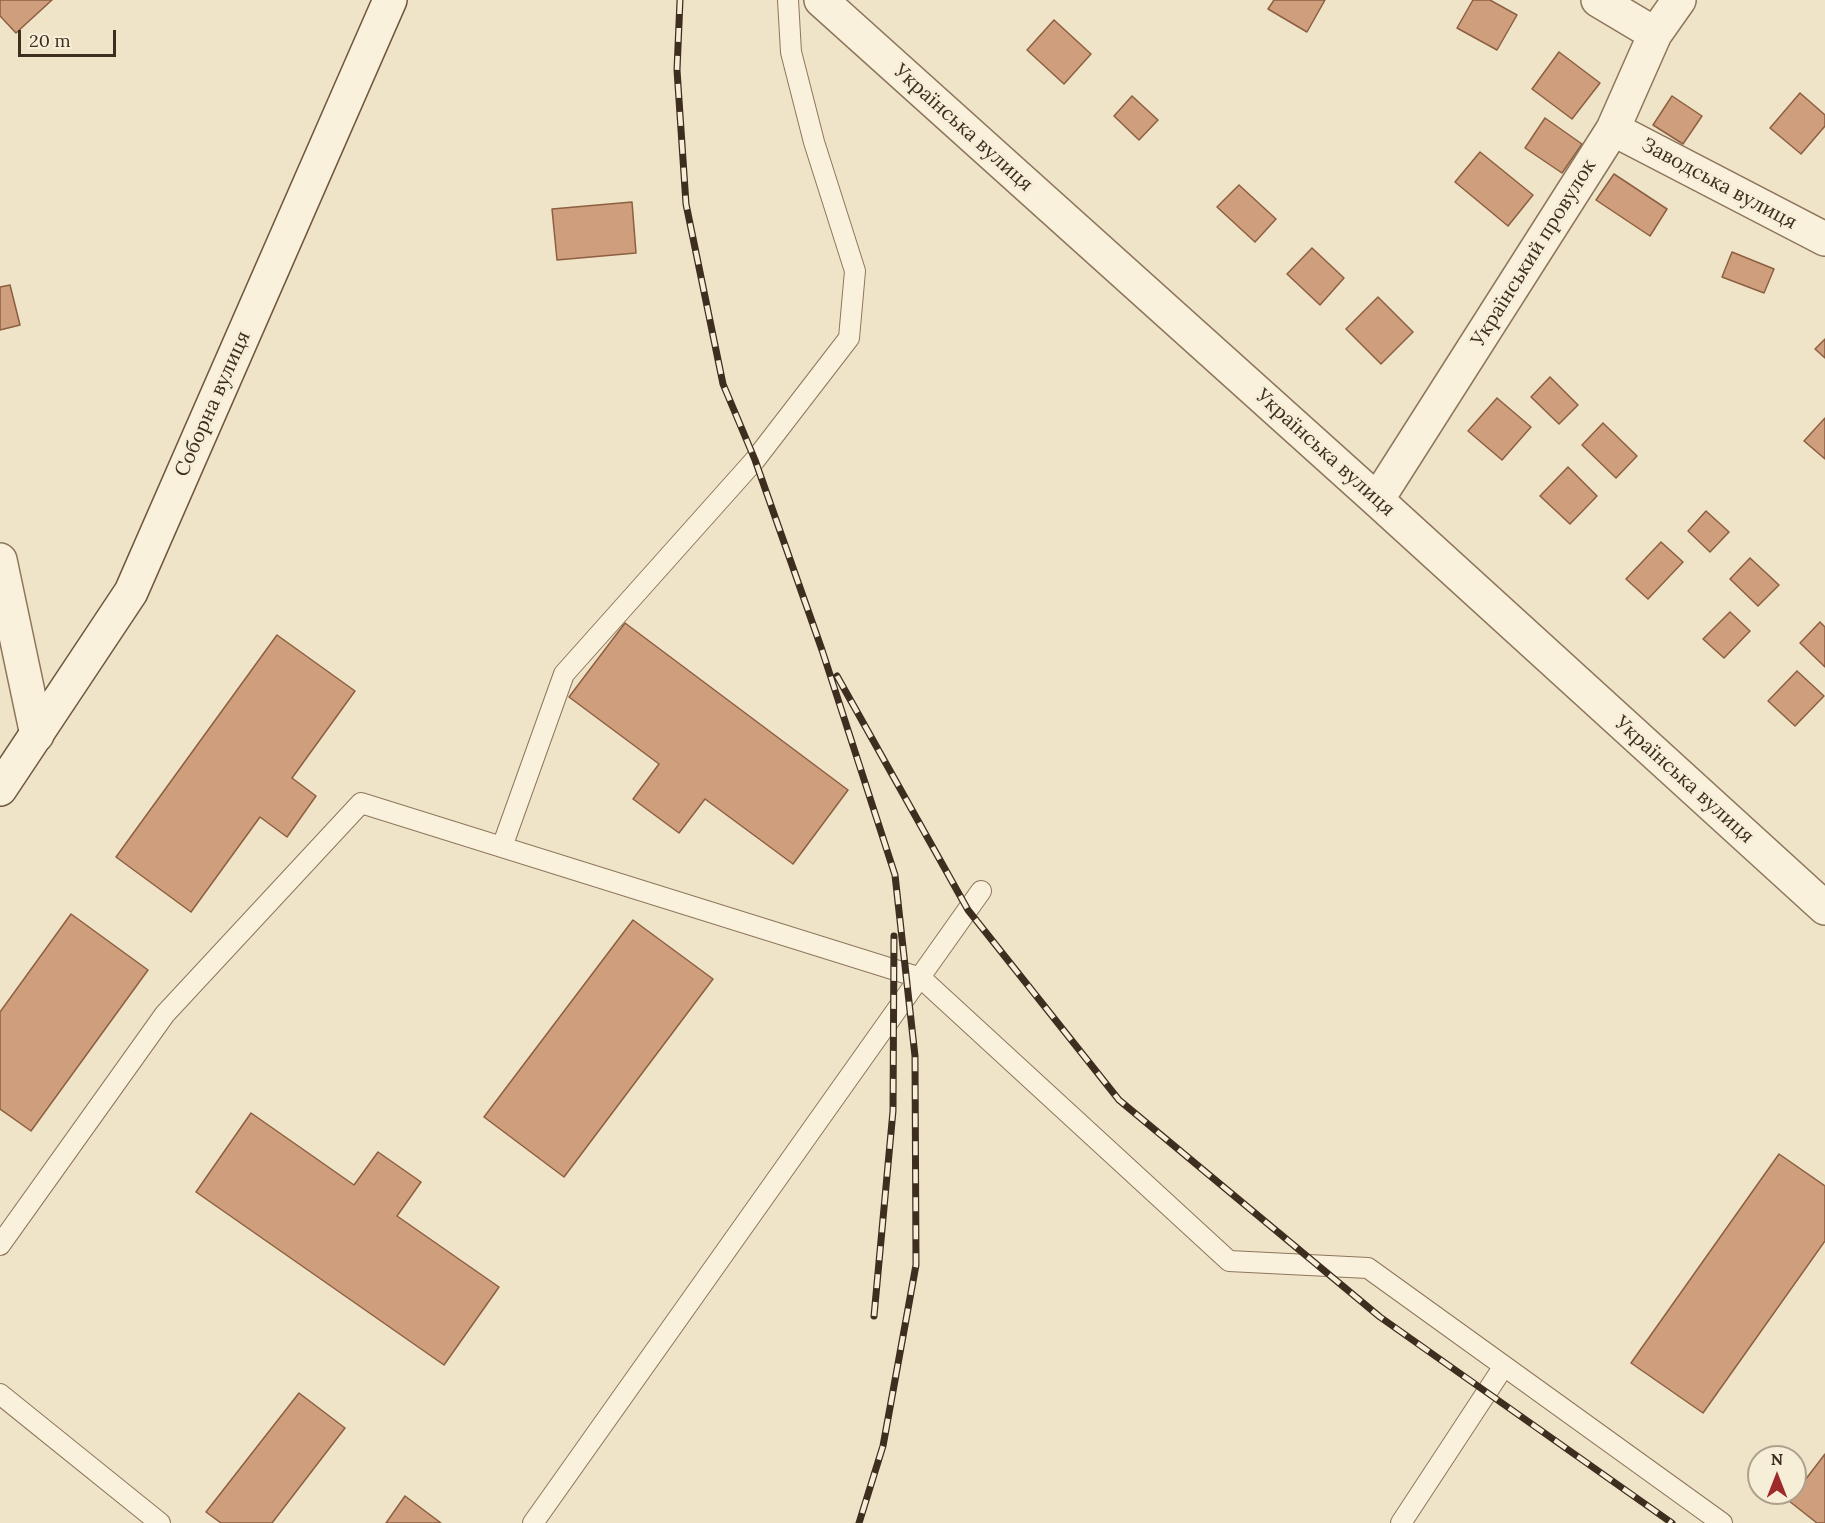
<!DOCTYPE html>
<meta charset="utf-8">
<style>
body{margin:0}
#map{position:relative;width:1825px;height:1523px;overflow:hidden;background:#f0e4c8;font-family:Lora,serif}
canvas{display:block}
.north{position:absolute;left:1747px;top:1445px;width:60px;height:60px;box-sizing:border-box;background:#f7eed8;border:2px solid #ada18e;border-radius:50%;rotate:0deg;font-size:16px;font-weight:700;line-height:24px;text-align:center;color:#3d2e20}
.north::after{content:'';display:block;margin:auto;width:21px;height:27px;background:#9e2a2b;clip-path:polygon(50% 0,100% 100%,50% 72%,0 100%)}
.scale{position:absolute;left:18px;top:30px;width:98px;height:27px;box-sizing:border-box;border:3px solid #3d2e20;border-top:0;padding-left:8px;font-size:18px;line-height:21px;white-space:nowrap;color:#3d2e20;-webkit-text-stroke:4px #f7eed8;paint-order:stroke}
</style>
<div id="map">
<canvas width="1825" height="1523"></canvas>
<div class="north">N</div>
<div class="scale">20 m</div>
</div>
<script>
const c = document.querySelector('canvas').getContext('2d');
c.lineJoin = 'round';
function fillPath(path, color) { c.fillStyle = color; c.fill(path, 'evenodd'); }
const poly = rows => new Path2D(rows.map(r => 'M' + r).join(''));
function trace(path, color, width, dash) { c.strokeStyle = color; c.lineWidth = width; c.lineCap = dash ? 'butt' : 'round'; c.setLineDash(dash || []); c.stroke(path); }
function drawText(font, color, halo, rows, align = 'center') {
  c.font = font + ' Lora,serif'; c.lineWidth = 6; c.setLineDash([]); c.textBaseline = 'middle'; c.strokeStyle = halo; c.fillStyle = color; for (const [text, x, y, turn = 0] of rows) {
    c.save(); c.translate(x, y); c.rotate((+turn || 0) * Math.PI / 180); c.textAlign = isNaN(turn) ? turn : align; if (halo) c.strokeText(text, 0, 0); c.fillText(text, 0, 0); c.restore();
  }
}
const building = poly([
 [0,0,52,0,16,33,0,16,0,0],
 [1274,0,1325,0,1307,32,1268,9,1274,0],
 [1473,0,1490,0,1517,15,1497,50,1457,28,1473,0],
 [1054,20,1091,54,1064,84,1027,50,1054,20],
 [1559,52,1600,83,1572,119,1532,89,1559,52],
 [1800,93,1825,115,1825,126,1801,154,1770,128,1800,93],
 [1132,96,1158,120,1139,140,1114,116,1132,96],
 [1672,96,1702,116,1683,144,1653,125,1672,96],
 [1545,118,1582,144,1562,173,1525,148,1545,118],
 [1480,152,1533,195,1508,226,1455,182,1480,152],
 [1614,174,1667,209,1650,236,1596,200,1614,174],
 [1239,185,1276,219,1255,242,1217,207,1239,185],
 [632,202,636,253,557,260,552,209,632,202],
 [1312,248,1344,278,1320,305,1287,274,1312,248],
 [1732,252,1774,269,1764,293,1722,277,1732,252],
 [10,285,20,325,0,330,0,287,10,285],
 [1378,297,1413,332,1381,364,1346,329,1378,297],
 [1825,339,1825,358,1815,349,1825,339],
 [1550,377,1578,405,1559,424,1531,397,1550,377],
 [1497,398,1531,427,1502,460,1468,431,1497,398],
 [1825,418,1825,459,1804,441,1825,418],
 [1603,423,1637,456,1616,478,1582,445,1603,423],
 [1568,467,1597,496,1570,524,1540,496,1568,467],
 [1706,511,1729,532,1710,552,1688,531,1706,511],
 [1661,542,1683,562,1648,599,1626,579,1661,542],
 [1750,558,1779,585,1758,606,1730,579,1750,558],
 [1730,612,1750,631,1724,658,1703,639,1730,612],
 [1820,622,1825,627,1825,667,1800,643,1820,622],
 [625,623,848,790,793,864,705,799,679,833,633,799,659,764,569,697,625,623],
 [277,635,355,691,292,778,316,796,287,837,260,817,191,912,116,857,277,635],
 [1797,671,1824,696,1795,726,1768,701,1797,671],
 [71,914,148,970,31,1131,0,1109,0,1012,71,914],
 [633,920,713,979,564,1177,484,1117,633,920],
 [251,1113,354,1185,378,1152,421,1182,397,1216,499,1287,444,1365,196,1192,251,1113],
 [1779,1154,1825,1186,1825,1241,1703,1413,1631,1363,1779,1154],
 [299,1393,345,1428,272,1523,221,1523,206,1512,299,1393],
 [1825,1454,1825,1523,1817,1523,1789,1501,1825,1454],
 [405,1496,441,1523,386,1523,405,1496]
]);
const lane = poly([
 [502,847,564,674,755,460,849,338,855,271,814,142,791,52,788,0],
 [0,1245,165,1014,361,803,921,978,1229,1261,1368,1268,1722,1523],
 [0,1394,160,1523],
 [533,1523,981,891],
 [1401,1523,1504,1366]
]);
const street = poly([
 [821,0,1377,500,1825,908],
 [1598,0,1655,34],
 [1613,129,1825,239],
 [1377,500,1613,129,1655,34,1679,0],
 [0,560,37,735]
]);
const secondary = poly([
 [0,789,131,592,390,0]
]);
const rail = poly([
 [680,0,677,70,686,204,723,384,755,460,822,650,895,875,915,1056,916,1265,883,1446,859,1523],
 [837,676,968,910,1119,1100,1380,1317,1672,1523],
 [874,1316,893,1111,894,936]
]);
const streetNames = [
 ["Українська вулиця",963,128,42],
 ["Заводська вулиця",1719,184,28],
 ["Український провулок",1534,253,-58],
 ["Соборна вулиця",213,404,-66],
 ["Українська вулиця",1325,453,42],
 ["Українська вулиця",1684,780,42]
];
fillPath(building, '#cf9f7d');
trace(building, '#8d5f41', 1.5);
trace(lane, '#8d765c', 22);
trace(street, '#8d765c', 36);
trace(secondary, '#6f573f', 36);
trace(lane, '#faf1dc', 20);
trace(street, '#faf1dc', 33);
trace(secondary, '#faf1dc', 33);
trace(rail, '#3d2e20', 7);
trace(rail, '#f7eed8', 4.5, [14]);
drawText('20px', '#3d2e20', '#f7eed8', streetNames);
</script>
